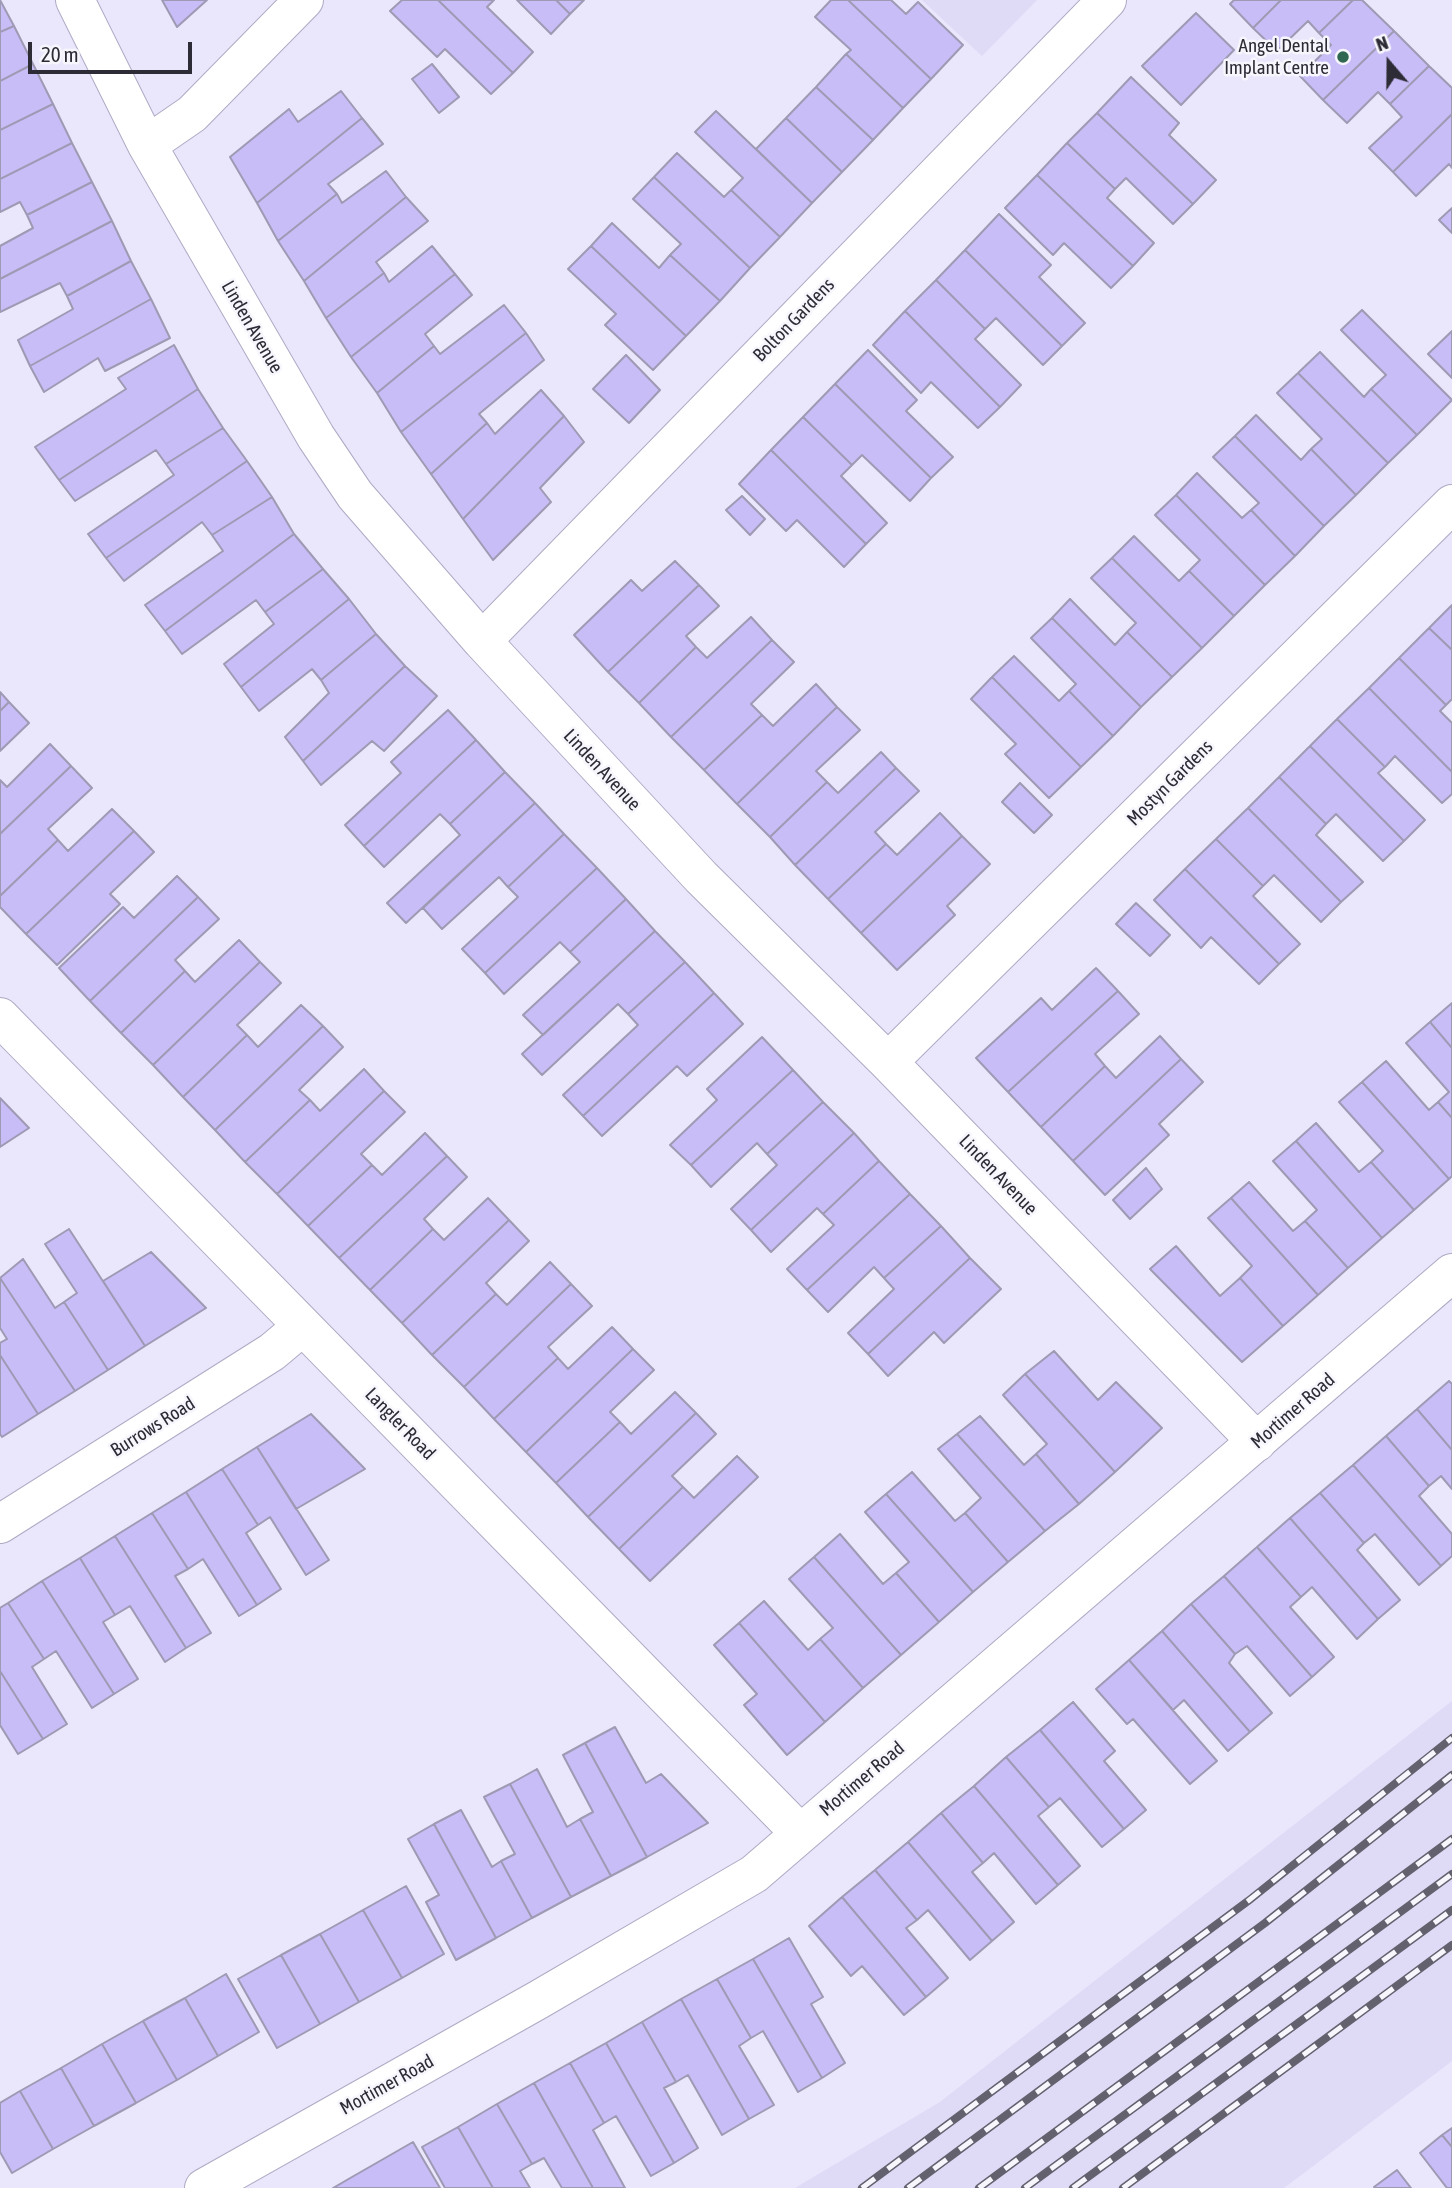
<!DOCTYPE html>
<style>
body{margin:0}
#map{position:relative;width:1452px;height:2188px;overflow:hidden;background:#eae6fc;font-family:"Asap Condensed",sans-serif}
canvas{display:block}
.north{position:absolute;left:1354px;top:28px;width:70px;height:70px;-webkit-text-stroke:5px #f7f6fc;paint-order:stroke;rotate:340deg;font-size:19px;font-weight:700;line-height:28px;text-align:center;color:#2d2b35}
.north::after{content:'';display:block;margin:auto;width:24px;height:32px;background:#2d2b35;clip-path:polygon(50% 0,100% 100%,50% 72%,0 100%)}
.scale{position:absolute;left:28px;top:42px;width:164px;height:32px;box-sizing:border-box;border:4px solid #2d2b35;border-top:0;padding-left:9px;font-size:21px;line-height:24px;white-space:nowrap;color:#2d2b35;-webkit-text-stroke:5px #f7f6fc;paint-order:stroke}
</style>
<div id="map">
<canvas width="1452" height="2188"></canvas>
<div class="north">N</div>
<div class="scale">20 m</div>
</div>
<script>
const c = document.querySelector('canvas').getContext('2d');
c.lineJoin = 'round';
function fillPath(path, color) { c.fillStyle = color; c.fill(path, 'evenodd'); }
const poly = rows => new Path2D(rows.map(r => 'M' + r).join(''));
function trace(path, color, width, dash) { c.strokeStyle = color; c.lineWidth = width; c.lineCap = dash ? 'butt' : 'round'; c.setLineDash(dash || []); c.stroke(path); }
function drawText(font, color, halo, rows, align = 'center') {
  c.font = font + ' "Asap Condensed",sans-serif'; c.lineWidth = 5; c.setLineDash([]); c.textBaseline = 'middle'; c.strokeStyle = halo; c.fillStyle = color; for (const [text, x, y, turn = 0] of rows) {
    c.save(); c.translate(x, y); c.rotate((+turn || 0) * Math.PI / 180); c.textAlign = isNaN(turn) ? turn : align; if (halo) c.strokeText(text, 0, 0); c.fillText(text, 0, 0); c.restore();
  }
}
const built = poly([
 [922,0,1037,0,982,56],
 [1452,1701,1452,2061,1284,2188,795,2188,940,2102]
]);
const building = poly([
 [0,0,14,26,0,32,0,0],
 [162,0,207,0,177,27,162,0],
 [402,0,438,0,513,73,491,94,445,49,437,57,390,11,402,0],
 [438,0,494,0,487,7,533,52,513,73,438,0],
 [517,0,556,0,570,14,551,34,517,0],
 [556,0,584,0,570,14,556,0],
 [831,0,848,0,931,79,903,108,846,54,851,50,815,17,831,0],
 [848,0,891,0,906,14,918,2,963,45,931,79,848,0],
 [1234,0,1281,0,1253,28,1230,4,1234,0],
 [1281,0,1353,0,1319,33,1308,21,1277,51,1253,28,1281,0],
 [1353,0,1362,0,1394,31,1323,100,1300,76,1331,45,1319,33,1353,0],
 [1196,13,1234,50,1181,105,1142,66,1196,13],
 [14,26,33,64,0,81,0,32,14,26],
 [1394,31,1429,66,1390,104,1378,92,1347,123,1323,100,1394,31],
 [846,54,903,108,873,140,816,87,846,54],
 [33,64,53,104,0,130,0,81,33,64],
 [432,64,459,97,439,113,412,79,432,64],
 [1429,66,1452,88,1452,114,1393,172,1369,148,1402,117,1390,104,1429,66],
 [1131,77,1179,123,1169,135,1216,180,1193,204,1097,113,1131,77],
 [816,87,873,140,842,172,786,118,816,87],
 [341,91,362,118,257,203,230,157,289,109,298,122,341,91],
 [53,104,72,143,0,179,0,130,53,104],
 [716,111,812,203,780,237,731,190,743,178,695,132,716,111],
 [1097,113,1193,204,1173,224,1126,178,1115,189,1067,143,1097,113],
 [1452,114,1452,168,1449,164,1416,196,1393,172,1452,114],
 [362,118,383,144,328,184,337,194,278,241,257,203,362,118],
 [786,118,842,172,812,203,756,149,786,118],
 [72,143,92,182,27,215,20,202,0,212,0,179,72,143],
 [1067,143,1115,189,1107,198,1154,243,1133,266,1037,175,1067,143],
 [677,153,724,197,731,190,780,237,750,268,654,177,677,153],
 [386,171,406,197,304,281,278,241,337,194,342,203,386,171],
 [1037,175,1133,266,1111,288,1064,243,1053,255,1005,208,1037,175],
 [654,177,750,268,720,301,670,255,681,244,633,199,654,177],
 [92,182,112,221,0,279,0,246,33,228,27,215,92,182],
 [406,197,428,221,376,262,384,273,326,318,304,281,406,197],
 [1452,208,1452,233,1439,220,1452,208],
 [999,214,1051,265,1039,277,1085,323,1062,346,965,250,999,214],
 [112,221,131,261,67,296,60,283,0,312,0,279,112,221],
 [612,223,659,268,670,255,720,301,686,336,591,246,612,223],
 [432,246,455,274,351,357,326,318,384,273,389,282,432,246],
 [591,246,686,336,653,370,605,325,616,314,568,269,591,246],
 [965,250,1062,346,1043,365,996,318,985,329,936,280,965,250],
 [131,261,151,299,30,366,18,340,73,309,67,296,131,261],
 [455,274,472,295,425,334,434,346,377,393,351,357,455,274],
 [936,280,985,329,975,339,1021,385,1000,407,905,311,936,280],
 [151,299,170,338,105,371,98,358,44,392,30,366,151,299],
 [504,305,526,333,401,432,377,393,434,346,440,354,504,305],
 [1362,310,1452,400,1417,435,1371,389,1386,375,1341,330,1362,310],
 [905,311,1000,407,978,428,931,382,921,393,873,345,905,311],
 [1452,331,1452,378,1428,354,1452,331],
 [526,333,544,360,479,414,487,423,431,474,401,432,526,333],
 [174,345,198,389,59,480,35,447,126,389,118,378,174,345],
 [868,350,917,400,906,411,953,457,931,478,835,384,868,350],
 [1320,352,1364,397,1371,389,1417,435,1388,463,1298,373,1320,352],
 [626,355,660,390,629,423,593,389,626,355],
 [1298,373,1388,463,1356,495,1311,449,1322,439,1277,393,1298,373],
 [835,384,931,478,910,501,862,455,852,465,803,417,835,384],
 [198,389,223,428,166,464,156,450,75,501,59,480,198,389],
 [541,390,564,416,463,519,431,474,487,423,495,434,541,390],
 [1256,415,1301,460,1311,449,1356,495,1324,526,1235,436,1256,415],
 [564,416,584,442,540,488,551,502,493,560,463,519,564,416],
 [803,417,852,465,841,476,887,523,866,544,771,450,803,417],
 [223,428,247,461,106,558,88,534,174,475,166,464,223,428],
 [1235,436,1324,526,1295,556,1251,510,1259,503,1213,457,1235,436],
 [771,450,866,544,844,567,797,520,786,531,739,484,771,450],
 [247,461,272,497,212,535,202,522,124,581,106,558,247,461],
 [1197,473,1242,518,1251,510,1295,556,1265,585,1176,495,1197,473],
 [1176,495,1265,585,1234,616,1189,571,1200,560,1155,515,1176,495],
 [742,496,765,519,750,535,726,510,742,496],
 [272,497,294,534,165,631,145,605,223,551,212,535,272,497],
 [294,534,323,569,265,612,256,600,182,654,165,631,294,534],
 [1134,536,1179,581,1189,571,1234,616,1202,648,1112,558,1134,536],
 [1112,558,1202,648,1172,677,1127,632,1136,623,1091,578,1112,558],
 [675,561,699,585,608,672,574,635,631,580,642,591,675,561],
 [323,569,349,599,241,687,224,664,274,624,265,612,323,569],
 [699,585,719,606,686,636,696,647,639,703,608,672,699,585],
 [349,599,376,634,321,680,312,669,259,711,241,687,349,599],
 [1070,599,1115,645,1127,632,1172,677,1141,707,1052,618,1070,599],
 [1452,605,1452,650,1429,628,1452,605],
 [751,617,772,640,671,737,639,703,696,647,707,658,751,617],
 [1052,618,1141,707,1113,736,1069,691,1076,684,1031,638,1052,618],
 [1429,628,1452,650,1452,699,1446,705,1399,658,1429,628],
 [376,634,405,666,303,761,285,737,329,693,321,680,376,634],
 [772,640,794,662,751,704,762,715,704,770,671,737,772,640],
 [1014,656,1059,701,1069,691,1113,736,1081,767,992,677,1014,656],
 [1399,658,1446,705,1440,711,1452,723,1452,772,1369,688,1399,658],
 [405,666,437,696,384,751,372,741,321,785,303,761,405,666],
 [992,677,1081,767,1049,798,1005,754,1016,744,971,699,992,677],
 [816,684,837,707,737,804,704,770,762,715,773,726,816,684],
 [1369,688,1452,772,1452,794,1442,803,1395,756,1385,767,1337,719,1369,688],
 [0,692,9,702,0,711,0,692],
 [9,702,29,723,0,751,0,711,9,702],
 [837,707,860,730,816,771,827,782,770,837,737,804,837,707],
 [448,710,476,740,364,846,345,825,401,773,391,762,448,710],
 [1337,719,1385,767,1378,773,1425,820,1404,841,1310,746,1337,719],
 [476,740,505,772,450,824,440,814,384,867,364,846,476,740],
 [50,744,71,766,0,834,0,780,7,787,50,744],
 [1310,746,1404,841,1383,861,1336,814,1326,824,1279,777,1310,746],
 [881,752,896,768,795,865,770,837,827,782,838,793,881,752],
 [71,766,92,788,48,829,58,840,0,896,0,834,71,766],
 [896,768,919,791,875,832,886,844,828,899,795,865,896,768],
 [505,772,535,803,406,923,387,903,460,835,450,824,505,772],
 [1279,777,1326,824,1316,835,1363,882,1341,902,1248,808,1279,777],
 [1020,783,1052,815,1034,833,1002,802,1020,783],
 [535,803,564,834,508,887,499,877,442,929,423,908,535,803],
 [1248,808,1341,902,1321,922,1274,875,1263,886,1216,839,1248,808],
 [112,809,134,831,26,934,0,907,0,896,58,840,68,851,112,809],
 [940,813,962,836,861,933,828,899,886,844,897,855,940,813],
 [134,831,154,852,110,894,120,904,57,965,26,934,134,831],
 [564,834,597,868,485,973,462,949,518,897,508,887,564,834],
 [962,836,990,864,947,906,955,915,897,970,861,933,962,836],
 [1216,839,1263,886,1253,896,1300,944,1279,964,1185,869,1216,839],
 [597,868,626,899,570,952,560,942,504,994,485,973,597,868],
 [1185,869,1279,964,1259,984,1211,937,1201,948,1154,900,1185,869],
 [177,876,198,897,90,1001,59,968,123,907,134,918,177,876],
 [198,897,219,919,175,960,185,971,121,1033,90,1001,198,897],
 [626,899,655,931,543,1035,523,1015,580,962,570,952,626,899],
 [1136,903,1170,935,1150,956,1116,924,1136,903],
 [655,931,685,962,628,1014,618,1004,542,1075,522,1054,655,931],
 [239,940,260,962,153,1065,121,1033,185,971,195,982,239,940],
 [260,962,281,983,237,1025,247,1035,183,1097,153,1065,260,962],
 [685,962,714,993,583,1116,563,1095,638,1025,628,1014,685,962],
 [1096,968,1118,991,1008,1092,976,1058,1041,998,1052,1010,1096,968],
 [1118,991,1139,1014,1095,1054,1105,1066,1041,1127,1008,1092,1118,991],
 [714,993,743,1024,687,1076,677,1066,602,1136,583,1116,714,993],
 [1452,1003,1452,1048,1430,1022,1452,1003],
 [301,1005,323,1026,215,1130,183,1097,247,1035,258,1047,301,1005],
 [1430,1022,1452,1048,1452,1118,1438,1102,1449,1092,1406,1043,1430,1022],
 [323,1026,343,1047,299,1090,310,1100,245,1162,215,1130,323,1026],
 [1160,1036,1181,1059,1073,1161,1041,1127,1105,1066,1116,1078,1160,1036],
 [762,1037,793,1070,691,1165,670,1145,717,1100,707,1089,762,1037],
 [1181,1059,1203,1082,1159,1124,1169,1135,1105,1195,1073,1161,1181,1059],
 [1386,1061,1429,1110,1438,1102,1452,1118,1452,1176,1449,1179,1362,1082,1386,1061],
 [364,1069,384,1091,277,1194,245,1162,310,1100,320,1111,364,1069],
 [793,1070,823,1102,767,1154,757,1143,711,1187,691,1165,793,1070],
 [1362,1082,1449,1179,1414,1210,1371,1162,1383,1151,1339,1102,1362,1082],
 [384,1091,405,1112,361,1154,372,1165,308,1226,277,1194,384,1091],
 [0,1098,29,1128,0,1147,0,1098],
 [823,1102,854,1133,751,1230,731,1209,777,1165,767,1154,823,1102],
 [1316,1123,1359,1172,1371,1162,1414,1210,1382,1238,1296,1141,1316,1123],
 [425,1133,447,1156,339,1258,308,1226,372,1165,382,1175,425,1133],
 [854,1133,879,1161,823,1214,817,1208,771,1252,751,1230,854,1133],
 [1296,1141,1382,1238,1348,1268,1305,1221,1317,1210,1273,1161,1296,1141],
 [447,1156,467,1177,424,1219,433,1229,370,1290,339,1258,447,1156],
 [879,1161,910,1194,807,1290,787,1269,834,1225,823,1214,879,1161],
 [1146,1168,1162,1189,1130,1219,1113,1200,1146,1168],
 [1249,1182,1293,1231,1305,1221,1348,1268,1318,1295,1231,1198,1249,1182],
 [910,1194,941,1226,884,1278,874,1267,828,1312,807,1290,910,1194],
 [488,1198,509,1220,402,1323,370,1290,433,1229,444,1240,488,1198],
 [1231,1198,1318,1295,1283,1326,1240,1278,1252,1266,1208,1218,1231,1198],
 [509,1220,529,1241,486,1283,496,1294,432,1355,402,1323,509,1220],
 [941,1226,970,1258,868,1354,848,1333,894,1289,884,1278,941,1226],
 [69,1229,145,1346,108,1370,64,1302,77,1293,45,1244,69,1229],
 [1176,1246,1220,1296,1240,1278,1283,1326,1242,1362,1150,1269,1176,1246],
 [151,1252,206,1308,145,1346,103,1281,151,1252],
 [970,1258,1001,1289,944,1343,934,1332,888,1376,868,1354,970,1258],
 [23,1259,55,1308,64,1302,108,1370,75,1391,0,1278,23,1259],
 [550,1262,571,1284,464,1387,432,1355,496,1294,507,1305,550,1262],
 [0,1278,75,1391,38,1414,0,1355,0,1343,7,1339,0,1328,0,1278],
 [571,1284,592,1306,548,1347,558,1358,494,1419,464,1387,571,1284],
 [612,1327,633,1349,526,1452,494,1419,558,1358,568,1369,612,1327],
 [633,1349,654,1370,610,1412,620,1422,556,1483,526,1452,633,1349],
 [1054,1351,1098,1400,1116,1382,1162,1428,1115,1472,1025,1374,1054,1351],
 [0,1355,38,1414,2,1437,0,1434,0,1355],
 [1025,1374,1115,1472,1079,1504,1036,1454,1047,1444,1003,1395,1025,1374],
 [1449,1381,1452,1384,1452,1450,1417,1409,1449,1381],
 [675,1392,696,1413,588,1517,556,1483,620,1422,631,1434,675,1392],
 [1417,1409,1452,1450,1452,1489,1441,1476,1429,1486,1386,1436,1417,1409],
 [696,1413,716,1434,672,1476,683,1487,619,1549,588,1517,696,1413],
 [311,1414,365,1469,296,1509,257,1447,311,1414],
 [980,1416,1024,1465,1036,1454,1079,1504,1045,1531,957,1434,980,1416],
 [957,1434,1045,1531,1008,1562,965,1513,981,1498,938,1449,957,1434],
 [1386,1436,1429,1486,1419,1496,1452,1534,1452,1556,1441,1566,1353,1465,1386,1436],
 [257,1447,329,1560,306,1575,270,1517,258,1525,222,1469,257,1447],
 [737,1456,758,1477,650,1581,619,1549,683,1487,694,1498,737,1456],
 [1353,1465,1441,1566,1419,1585,1375,1534,1364,1543,1320,1493,1353,1465],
 [222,1469,258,1525,246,1533,281,1589,257,1605,186,1492,222,1469],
 [912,1472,955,1521,965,1513,1008,1562,973,1592,886,1494,912,1472],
 [186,1492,257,1605,239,1616,203,1559,188,1569,152,1513,186,1492],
 [1320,1493,1364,1543,1357,1550,1400,1600,1378,1619,1290,1518,1320,1493],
 [886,1494,973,1592,939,1622,896,1573,909,1562,865,1512,886,1494],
 [152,1513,188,1569,175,1576,211,1633,186,1648,115,1536,152,1513],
 [1290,1518,1378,1619,1357,1639,1312,1587,1301,1597,1257,1547,1290,1518],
 [840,1534,883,1584,896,1573,939,1622,901,1655,814,1557,840,1534],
 [115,1536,186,1648,165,1662,130,1606,115,1615,80,1558,115,1536],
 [1257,1547,1301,1597,1290,1607,1334,1657,1312,1677,1224,1576,1257,1547],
 [814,1557,901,1655,863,1688,820,1639,833,1628,789,1579,814,1557],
 [80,1558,115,1615,103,1622,138,1679,114,1694,42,1581,80,1558],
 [1224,1576,1312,1677,1290,1696,1247,1646,1235,1654,1191,1604,1224,1576],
 [42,1581,114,1694,92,1708,56,1651,44,1659,8,1603,42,1581],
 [764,1601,808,1650,820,1639,863,1688,825,1722,739,1623,764,1601],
 [8,1603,44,1659,32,1667,67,1724,43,1739,0,1671,0,1608,8,1603],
 [1191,1604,1235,1654,1229,1663,1272,1713,1250,1732,1162,1631,1191,1604],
 [739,1623,825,1722,787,1755,744,1705,757,1694,714,1645,739,1623],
 [1162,1631,1250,1732,1228,1751,1184,1700,1173,1710,1129,1660,1162,1631],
 [1129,1660,1217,1761,1190,1784,1133,1719,1127,1724,1096,1689,1129,1660],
 [0,1671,43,1739,18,1754,0,1725,0,1671],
 [1073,1702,1115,1751,1104,1761,1146,1810,1124,1829,1040,1730,1073,1702],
 [615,1727,646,1783,661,1774,708,1823,647,1857,585,1743,615,1727],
 [1040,1730,1124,1829,1102,1847,1060,1798,1049,1807,1006,1757,1040,1730],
 [585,1743,647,1857,611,1876,580,1819,593,1812,563,1755,585,1743],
 [1006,1757,1049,1807,1038,1816,1080,1866,1058,1885,974,1786,1006,1757],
 [537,1769,567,1827,580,1819,611,1876,571,1897,510,1784,537,1769],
 [510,1784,571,1897,532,1918,501,1861,515,1854,484,1797,510,1784],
 [974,1786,1058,1885,1036,1904,994,1853,983,1863,941,1813,974,1786],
 [461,1810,492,1867,501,1861,532,1918,496,1938,434,1824,461,1810],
 [941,1813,983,1863,972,1872,1014,1922,992,1941,908,1842,941,1813],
 [434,1824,496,1938,456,1960,426,1902,439,1895,408,1839,434,1824],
 [908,1842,992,1941,970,1960,928,1910,917,1920,875,1870,908,1842],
 [875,1870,917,1920,906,1928,948,1978,926,1997,842,1897,875,1870],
 [406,1886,444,1954,402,1978,363,1910,406,1886],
 [842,1897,926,1997,904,2015,862,1966,851,1976,809,1926,842,1897],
 [363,1910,402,1978,359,2002,320,1934,363,1910],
 [320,1934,359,2002,320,2024,281,1955,320,1934],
 [789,1938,823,1997,811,2004,845,2063,822,2078,753,1959,789,1938],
 [281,1955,320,2024,277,2048,238,1979,281,1955],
 [753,1959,822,2078,798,2092,763,2031,751,2038,717,1979,753,1959],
 [226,1974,259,2032,218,2056,185,1998,226,1974],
 [717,1979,751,2038,739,2046,774,2105,749,2119,681,1999,717,1979],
 [185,1998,218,2056,177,2080,143,2021,185,1998],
 [681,1999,749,2119,722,2135,688,2075,676,2082,642,2022,681,1999],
 [143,2021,177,2080,136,2103,102,2044,143,2021],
 [642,2022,676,2082,664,2088,698,2148,674,2163,606,2043,642,2022],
 [606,2043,674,2163,651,2176,616,2116,604,2123,570,2063,606,2043],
 [102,2044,136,2103,94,2126,61,2068,102,2044],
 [570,2063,604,2123,593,2130,625,2188,593,2188,534,2083,570,2063],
 [61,2068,94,2126,53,2149,20,2091,61,2068],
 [534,2083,593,2188,562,2188,544,2158,532,2164,497,2104,534,2083],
 [20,2091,53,2149,12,2173,0,2152,0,2103,20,2091],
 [497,2104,532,2164,520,2171,530,2188,493,2188,458,2127,497,2104],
 [458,2127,493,2188,445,2188,422,2147,458,2127],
 [1452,2128,1452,2147,1442,2135,1452,2128],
 [1442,2135,1452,2147,1452,2188,1447,2188,1420,2153,1442,2135],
 [413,2142,440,2188,333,2188,352,2177,413,2142],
 [1397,2170,1411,2188,1375,2188,1374,2187,1397,2170]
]);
const minor = poly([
 [75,0,147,145,316,437,355,495,482,641,701,877,888,1062,1257,1442],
 [147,145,192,114,304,0],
 [482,641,1107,0],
 [0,1017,799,1832],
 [888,1062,1452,504],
 [0,1524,272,1352,303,1326]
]);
const major = poly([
 [204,2188,538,2000,754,1874,1452,1273]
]);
const rail = poly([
 [862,2188,1248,1901,1452,1738],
 [908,2188,1265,1923,1452,1775],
 [979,2188,1452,1839],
 [1025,2188,1452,1874],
 [1073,2188,1452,1910],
 [1123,2188,1452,1945]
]);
const markers = [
 [1343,57,7,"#2f6750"]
];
const poiNames = [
 ["Angel Dental",1329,46],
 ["Implant Centre",1329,68]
];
const streetNames = [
 ["Bolton Gardens",794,320,-46],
 ["Linden Avenue",252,327,60],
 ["Linden Avenue",602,770,47],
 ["Mostyn Gardens",1170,783,-45],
 ["Linden Avenue",998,1175,46],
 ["Mortimer Road",1293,1411,-41],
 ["Langler Road",400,1424,46],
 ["Burrows Road",153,1427,-32],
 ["Mortimer Road",862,1779,-40],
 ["Mortimer Road",387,2085,-29]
];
fillPath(built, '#dfdaf6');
fillPath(building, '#c9bdf7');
trace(building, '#9f9ab3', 2);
trace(minor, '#afaac4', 40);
trace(major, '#afaac4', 40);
trace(minor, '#fff', 38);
trace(major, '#fff', 38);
trace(rail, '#63616e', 8);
trace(rail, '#f7f6fc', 5, [16]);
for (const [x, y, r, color] of markers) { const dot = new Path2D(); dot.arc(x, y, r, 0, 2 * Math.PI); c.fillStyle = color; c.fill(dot); trace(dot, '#f7f6fc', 2.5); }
drawText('19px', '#2d2b35', '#f7f6fc', poiNames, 'right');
drawText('19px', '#2d2b35', '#f7f6fc', streetNames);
</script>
